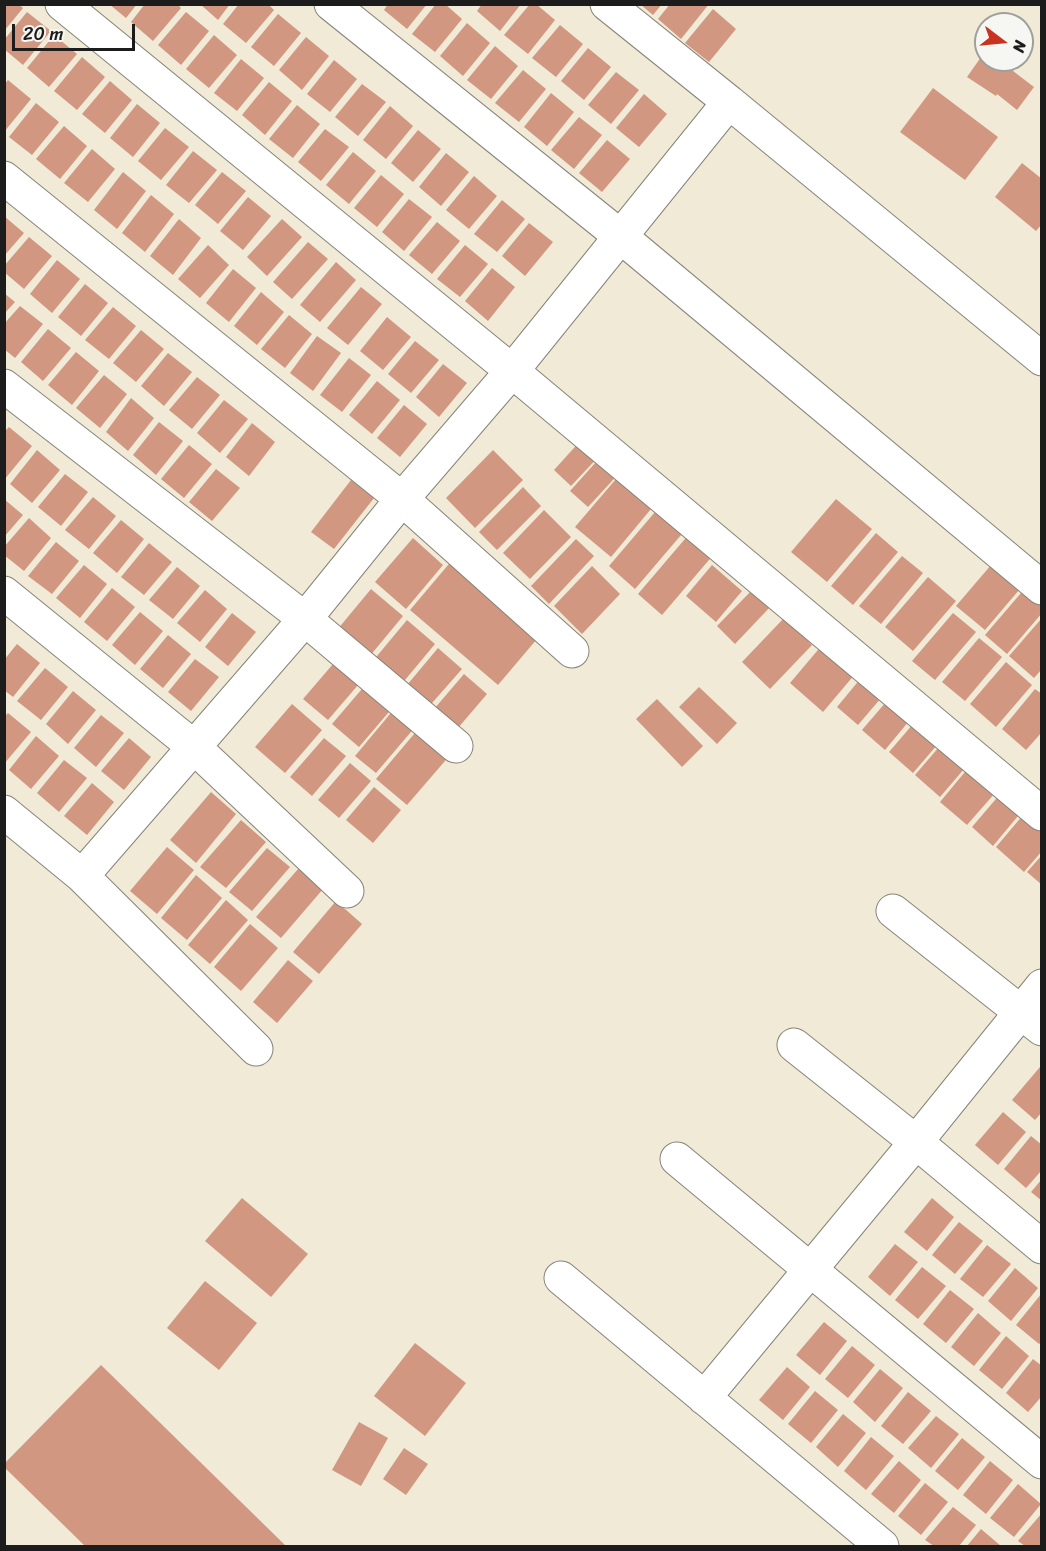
<!DOCTYPE html>
<style>
body{margin:0}
#map{position:relative;width:1046px;height:1551px;overflow:hidden;background:#f0ead6;font-family:Sriracha,sans-serif}
canvas{display:block}
.frame{position:absolute;inset:0;border:6px solid #1c1c1c;pointer-events:none}
.north{position:absolute;left:974px;top:12px;width:60px;height:60px;box-sizing:border-box;background:#f6f6f2;border:2px solid #9f9f9c;border-radius:50%;rotate:106deg;font-size:16px;font-weight:700;line-height:24px;text-align:center;color:#1c1c1c}
.north::after{content:'';display:block;margin:auto;width:21px;height:27px;background:#c8321e;clip-path:polygon(50% 0,100% 100%,50% 72%,0 100%)}
.scale{position:absolute;left:12px;top:24px;width:123px;height:27px;box-sizing:border-box;border:3px solid #1c1c1c;border-top:0;padding-left:8px;font-size:18px;line-height:21px;white-space:nowrap;color:#1c1c1c;-webkit-text-stroke:4px #f6f6f2;paint-order:stroke}
</style>
<div id="map">
<canvas width="1046" height="1551"></canvas>
<div class="frame"></div>
<div class="north">N</div>
<div class="scale">20 m</div>
</div>
<script>
const c = document.querySelector('canvas').getContext('2d');
c.lineJoin = 'round';
function fillPath(path, color) { c.fillStyle = color; c.fill(path, 'evenodd'); }
const poly = rows => new Path2D(rows.map(r => 'M' + r).join(''));
function trace(path, color, width, dash) { c.strokeStyle = color; c.lineWidth = width; c.lineCap = dash ? 'butt' : 'round'; c.setLineDash(dash || []); c.stroke(path); }
const building = poly([
 [5,4,18,4,23,8,5,30],
 [109,4,137,4,126,18],
 [145,4,177,4,181,8,153,41,131,22],
 [200,4,230,4,218,20],
 [239,4,268,4,274,10,246,43,223,24],
 [388,4,427,4,407,29,384,10],
 [436,4,445,4,462,19,435,52,412,34],
 [482,4,521,4,500,31,477,11],
 [530,4,536,4,555,20,528,54,504,35],
 [640,4,662,4,653,15],
 [670,4,709,4,681,39,658,19],
 [713,9,736,29,709,62,685,43],
 [27,12,51,31,23,65,4,49,4,40],
 [186,12,209,31,181,65,158,45],
 [278,14,301,33,274,66,251,47],
 [467,23,490,43,463,76,440,56],
 [560,25,583,44,556,77,532,58],
 [54,35,77,54,49,87,27,68],
 [214,35,237,55,209,88,186,69],
 [306,37,329,56,302,90,279,70],
 [495,46,518,66,491,99,467,80],
 [588,48,611,67,584,100,561,81],
 [986,50,986,60,1021,60,1013,71,1034,87,1017,110,997,94,996,96,967,77],
 [82,57,105,77,77,110,54,91],
 [241,59,264,78,237,111,214,93],
 [334,60,357,79,330,112,307,94],
 [523,70,546,89,519,122,495,103],
 [616,72,639,90,611,124,588,105],
 [8,80,31,99,4,132,4,85],
 [110,81,132,100,105,133,82,114],
 [269,82,292,101,265,135,242,115],
 [362,84,386,102,358,136,335,117],
 [933,88,998,137,965,180,900,132],
 [551,93,574,112,547,146,524,127],
 [644,94,667,114,639,147,616,128],
 [36,103,59,122,32,155,9,137],
 [137,104,160,123,133,157,110,138],
 [297,105,320,124,293,158,269,139],
 [390,106,413,126,386,159,363,140],
 [579,117,602,135,574,169,551,150],
 [64,126,87,146,60,179,36,159],
 [165,128,189,147,161,180,138,161],
 [325,129,349,147,321,181,298,162],
 [418,130,441,149,413,182,391,163],
 [607,140,630,159,602,192,579,173],
 [92,149,115,169,88,202,64,183],
 [193,151,217,170,189,203,166,185],
 [353,152,376,171,349,204,326,185],
 [446,153,469,172,441,206,419,187],
 [1022,163,1042,179,1042,224,1036,231,995,197],
 [123,172,146,191,117,229,94,210],
 [222,172,246,191,218,224,195,205],
 [381,175,404,194,377,227,354,208],
 [474,176,497,196,469,229,446,210],
 [151,195,174,214,145,252,122,233],
 [248,197,271,216,243,250,220,231],
 [409,199,432,217,404,251,382,232],
 [502,200,525,219,497,252,474,234],
 [4,216,24,233,4,256],
 [179,219,201,238,173,275,150,256],
 [282,219,302,237,267,276,247,257],
 [437,222,460,241,432,274,409,255],
 [529,223,553,242,525,276,502,256],
 [29,237,52,256,24,289,4,272,4,266],
 [308,242,328,259,292,299,273,282],
 [208,245,229,265,200,298,178,279],
 [465,245,488,264,460,297,437,279],
 [57,260,80,279,52,313,30,294],
 [336,262,356,280,320,322,300,305],
 [492,268,515,287,488,321,465,301],
 [233,269,256,288,229,322,206,303],
 [85,284,108,303,81,336,58,317],
 [361,287,382,304,348,345,327,328],
 [261,292,284,312,257,345,234,326],
 [4,293,15,302,4,314],
 [20,306,43,324,15,358,4,349,4,324],
 [113,307,136,326,109,359,85,340],
 [289,315,312,334,285,368,261,349],
 [387,317,411,337,383,370,360,351],
 [48,329,71,348,43,381,21,362],
 [141,330,164,349,136,382,113,363],
 [317,336,341,353,313,391,290,373],
 [415,341,439,360,411,393,388,374],
 [76,352,99,371,72,405,48,385],
 [168,353,192,372,164,406,141,386],
 [349,358,371,375,342,412,320,395],
 [443,364,467,383,439,417,416,397],
 [104,375,127,394,100,428,76,408],
 [197,377,220,395,192,429,169,410],
 [377,381,400,400,372,434,349,415],
 [131,398,154,418,128,451,106,432],
 [224,400,248,419,220,453,197,433],
 [404,405,427,424,400,457,377,438],
 [159,422,183,441,156,475,133,455],
 [252,423,275,442,249,476,226,457],
 [9,427,32,446,4,480,4,432],
 [583,438,601,454,571,486,554,470],
 [189,445,212,464,184,498,161,479],
 [37,450,60,470,32,503,10,484],
 [493,450,523,480,475,528,446,498],
 [605,452,623,469,588,507,570,491],
 [216,469,240,488,212,521,189,502],
 [65,474,88,492,61,526,38,507],
 [616,479,651,509,611,557,575,527],
 [351,480,374,498,334,549,311,532],
 [523,487,541,506,497,550,479,532],
 [93,497,116,516,89,549,65,530],
 [4,499,23,515,4,537],
 [836,499,872,529,827,582,791,552],
 [661,505,687,528,635,589,609,566],
 [544,510,571,537,530,579,503,553],
 [29,518,51,538,24,571,4,555,4,547],
 [121,520,144,539,117,573,93,553],
 [690,533,714,554,662,615,638,594],
 [876,533,898,552,853,605,831,586],
 [413,538,443,565,406,609,375,582],
 [576,539,594,556,549,604,531,586],
 [56,542,79,561,52,594,28,576],
 [149,543,172,562,144,595,121,577],
 [902,556,923,573,881,624,859,606],
 [454,558,542,633,498,685,410,610],
 [997,558,1025,583,985,630,956,606],
 [84,565,107,584,80,618,56,598],
 [712,565,742,591,716,622,686,596],
 [592,566,620,594,582,634,554,606],
 [177,567,200,586,173,619,149,600],
 [928,577,956,601,913,651,885,627],
 [1027,586,1042,599,1042,613,1007,654,985,635],
 [112,588,135,607,107,641,84,622],
 [371,589,403,616,369,657,337,630],
 [753,589,771,606,735,644,717,626],
 [205,590,227,609,200,642,177,623],
 [140,612,163,631,135,665,112,645],
 [232,613,256,632,228,666,205,647],
 [953,613,976,632,935,680,912,661],
 [784,618,812,645,770,689,742,662],
 [1042,618,1042,669,1034,678,1009,656],
 [407,620,435,644,400,686,372,662],
 [168,635,191,654,163,688,140,669],
 [828,638,861,667,823,712,790,683],
 [979,638,1002,657,965,701,942,682],
 [17,644,40,663,13,697,4,690,4,660],
 [438,648,462,669,425,711,402,691],
 [339,657,364,678,328,720,303,699],
 [195,659,219,677,191,711,168,692],
 [1006,662,1032,685,996,727,970,704],
 [45,668,68,687,41,720,17,701],
 [866,672,887,691,858,725,837,707],
 [464,674,487,694,452,735,429,715],
 [367,683,394,706,359,747,332,724],
 [699,687,737,723,717,744,679,707],
 [1035,689,1042,694,1042,732,1026,750,1002,729],
 [73,691,96,710,68,744,46,724],
 [892,695,914,715,885,750,862,730],
 [657,699,703,746,682,767,636,719],
 [292,704,322,730,285,773,255,747],
 [395,708,416,726,376,773,355,756],
 [8,713,31,732,4,764,4,717],
 [101,715,124,733,96,767,74,748],
 [919,717,943,738,913,773,889,752],
 [420,727,451,754,407,805,376,779],
 [36,736,59,756,31,789,9,770],
 [129,738,151,757,124,790,101,771],
 [324,738,346,756,312,796,290,777],
 [945,740,970,762,940,797,915,775],
 [64,760,87,778,59,812,37,793],
 [974,761,1002,785,967,825,940,802],
 [350,763,371,781,339,818,318,800],
 [92,783,114,802,87,835,64,816],
 [1007,786,1028,804,993,846,972,827],
 [374,787,401,810,373,843,346,820],
 [211,792,236,814,196,863,170,840],
 [1029,808,1042,819,1042,851,1024,872,996,847],
 [241,820,266,842,226,888,200,867],
 [167,847,194,870,157,914,130,891],
 [267,848,290,867,252,911,229,892],
 [1042,855,1042,885,1027,872],
 [299,868,323,889,281,938,256,917],
 [196,875,222,898,187,940,161,918],
 [226,900,248,920,210,964,188,945],
 [336,901,362,924,319,974,293,952],
 [250,924,278,948,241,991,214,967],
 [288,960,313,981,277,1023,253,1002],
 [1040,1067,1042,1069,1042,1112,1035,1120,1012,1100],
 [1003,1112,1026,1132,998,1165,975,1145],
 [1031,1136,1042,1145,1042,1170,1026,1188,1004,1169],
 [1042,1179,1042,1201,1031,1192],
 [242,1198,308,1254,271,1297,205,1241],
 [932,1198,954,1217,927,1251,904,1232],
 [959,1222,983,1241,955,1274,932,1255],
 [895,1244,918,1262,890,1296,868,1277],
 [987,1245,1011,1264,983,1297,960,1279],
 [922,1267,946,1286,918,1319,895,1300],
 [1015,1268,1038,1288,1011,1321,988,1301],
 [205,1281,257,1323,219,1370,167,1328],
 [950,1290,974,1309,946,1343,923,1324],
 [1042,1293,1042,1341,1039,1344,1016,1325],
 [978,1313,1001,1333,974,1366,951,1347],
 [824,1322,847,1341,820,1375,796,1355],
 [1006,1336,1029,1356,1002,1389,979,1370],
 [415,1343,466,1383,425,1436,374,1396],
 [852,1346,875,1365,848,1398,825,1379],
 [1033,1359,1042,1366,1042,1396,1028,1412,1006,1393],
 [101,1365,286,1546,85,1546,4,1467,4,1464],
 [787,1367,810,1387,783,1420,759,1400],
 [880,1369,903,1388,875,1422,853,1402],
 [815,1391,838,1410,811,1443,788,1424],
 [908,1392,931,1411,903,1444,881,1426],
 [843,1414,866,1433,838,1467,816,1447],
 [936,1416,959,1434,931,1468,908,1448],
 [359,1422,388,1438,361,1486,332,1470],
 [871,1437,894,1456,866,1490,844,1471],
 [962,1438,985,1457,958,1490,935,1471],
 [404,1448,428,1464,406,1495,383,1479],
 [899,1461,921,1480,894,1513,871,1494],
 [990,1461,1013,1480,986,1514,963,1495],
 [925,1483,948,1502,921,1535,898,1516],
 [1018,1484,1041,1504,1014,1537,990,1518],
 [953,1507,976,1525,959,1546,934,1546,925,1540],
 [1042,1513,1042,1546,1025,1546,1018,1541],
 [981,1529,1001,1546,967,1546]
]);
const street = poly([
 [62,4,512,371,1042,814],
 [331,4,620,236,1042,588],
 [607,4,729,102],
 [4,178,402,499,572,651],
 [4,386,305,619,456,746],
 [4,593,194,747,347,891],
 [4,812,82,876,305,619,402,499,512,371,729,102,1042,359],
 [82,876,256,1049],
 [893,911,1042,1029],
 [794,1045,916,1142,1042,1247],
 [677,1159,1042,1462],
 [561,1278,882,1546],
 [704,1398,916,1142,1042,986]
]);
fillPath(building, '#d19780');
trace(street, '#868379', 35);
trace(street, '#fff', 33);
</script>
